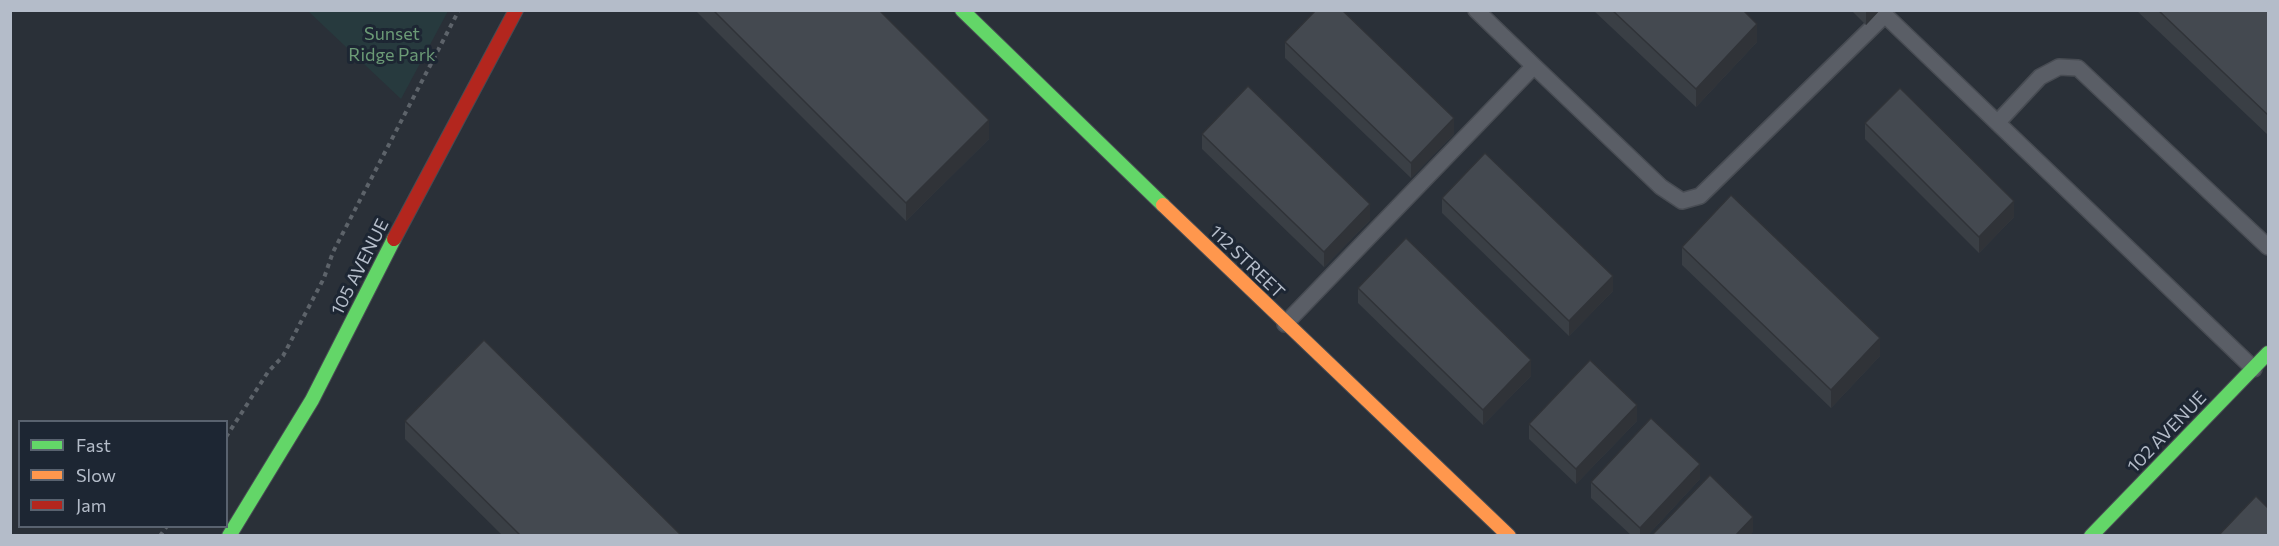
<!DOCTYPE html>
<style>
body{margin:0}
#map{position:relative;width:2279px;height:546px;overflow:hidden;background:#2a3038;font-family:Commissioner,sans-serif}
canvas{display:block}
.frame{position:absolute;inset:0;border:12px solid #b4bcc9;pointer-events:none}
.legend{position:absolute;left:18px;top:420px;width:210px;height:108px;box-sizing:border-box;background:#1d2633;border:2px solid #59626f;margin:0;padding:8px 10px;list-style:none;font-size:18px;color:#b4bcc9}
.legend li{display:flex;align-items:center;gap:12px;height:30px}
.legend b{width:30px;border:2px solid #59626f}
</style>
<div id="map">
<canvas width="2279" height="546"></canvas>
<div class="frame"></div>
<ul class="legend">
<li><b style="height:8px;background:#63d668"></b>Fast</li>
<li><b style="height:8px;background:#ff974d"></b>Slow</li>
<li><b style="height:8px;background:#b3261e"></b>Jam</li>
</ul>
</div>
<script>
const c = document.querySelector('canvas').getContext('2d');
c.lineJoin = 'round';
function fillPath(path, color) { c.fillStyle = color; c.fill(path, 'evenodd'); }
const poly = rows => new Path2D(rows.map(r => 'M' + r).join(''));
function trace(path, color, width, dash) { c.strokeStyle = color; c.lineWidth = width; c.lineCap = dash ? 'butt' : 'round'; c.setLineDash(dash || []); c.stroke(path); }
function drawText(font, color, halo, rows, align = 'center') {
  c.font = font + ' Commissioner,sans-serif'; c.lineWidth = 6; c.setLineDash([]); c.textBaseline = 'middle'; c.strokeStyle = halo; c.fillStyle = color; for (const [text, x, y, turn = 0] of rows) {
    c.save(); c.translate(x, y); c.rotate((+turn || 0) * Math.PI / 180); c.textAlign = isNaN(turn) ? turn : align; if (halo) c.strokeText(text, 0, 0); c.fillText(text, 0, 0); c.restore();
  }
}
const green = poly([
 [308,11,448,11,401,99]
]);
const path = poly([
 [226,437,268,372,283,356,324,278,333,252,459,10],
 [160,536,167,526]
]);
const lane = poly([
 [1534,66,1661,187,1682,201,1700,196,1885,15,2254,369],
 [1998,122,2040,77,2059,67,2078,68,2268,247],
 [1285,324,1534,66,1476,10]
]);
const fast = poly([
 [962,10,1163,205],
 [229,536,312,400,394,239],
 [2091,536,2268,353]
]);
const slow = poly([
 [1163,205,1509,536]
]);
const jam = poly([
 [394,239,516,10]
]);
const wall = poly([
 [695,10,879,10,989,139,906,221],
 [1593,10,1743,10,1757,42,1696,107],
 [1851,10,1880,10,1866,25],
 [2136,10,2268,10,2268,135],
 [1285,42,1454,134,1411,178,1285,58],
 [1865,123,2014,217,1979,253,1865,139],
 [1202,134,1370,220,1324,267,1202,149],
 [1442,198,1613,291,1569,336,1442,213],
 [1682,247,1880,356,1831,408,1682,265],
 [1358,288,1531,376,1483,425,1358,303],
 [405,421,682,536,503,536,405,439],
 [1637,421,1576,484,1529,439,1529,424],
 [1700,479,1647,536,1632,536,1591,498,1591,482]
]);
const shadedWall = poly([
 [1866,10,1880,10,1866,25],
 [1757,24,1757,42,1696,107,1696,89],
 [1454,118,1454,134,1411,178,1411,163],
 [989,120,989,139,906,221,906,203],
 [2014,201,2014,217,1979,253,1979,237],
 [1370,204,1370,220,1324,267,1324,252],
 [1613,276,1613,291,1569,336,1569,321],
 [1880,338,1880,356,1831,408,1831,390],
 [1531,360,1531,376,1483,425,1483,410],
 [1637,405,1637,421,1576,484,1576,469],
 [1700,464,1700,479,1647,536,1640,536,1640,528],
 [1753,517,1753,532,1750,536,1735,536]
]);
const building = poly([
 [713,10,879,10,989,120,906,203,713,10],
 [1316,10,1342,10,1454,118,1411,163,1285,42,1316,10],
 [1612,10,1743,10,1757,24,1696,89,1612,10],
 [2158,10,2268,10,2268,115,2158,10],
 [1248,86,1370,204,1324,252,1202,134,1248,86],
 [1900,88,2014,201,1979,237,1865,123,1900,88],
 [1485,153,1613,276,1569,321,1442,198,1485,153],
 [1731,195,1880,338,1831,390,1682,247,1731,195],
 [1406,238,1531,360,1483,410,1358,288,1406,238],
 [484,340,682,536,521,536,405,421,484,340],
 [1590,360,1637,405,1576,469,1529,424,1590,360],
 [1651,418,1700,464,1640,528,1591,482,1651,418],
 [1710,475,1753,517,1735,536,1654,536,1653,534,1710,475],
 [2256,496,2268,508,2268,536,2218,536,2256,496]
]);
const parkNames = [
 ["Sunset",392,34],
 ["Ridge Park",392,55]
];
const streetNames = [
 ["112 STREET",1247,262,44],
 ["105 AVENUE",360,267,-63],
 ["102 AVENUE",2167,432,-46]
];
fillPath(green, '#273a3e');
trace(lane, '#484c53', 18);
trace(fast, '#484c53', 16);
trace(slow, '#484c53', 16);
trace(jam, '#484c53', 16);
trace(path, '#5d636a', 4, [4.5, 4.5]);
trace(lane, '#5a5e66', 15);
trace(fast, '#63d668', 14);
trace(slow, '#ff974d', 14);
trace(jam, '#b3261e', 14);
fillPath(wall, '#3a3f45');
fillPath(shadedWall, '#303338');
fillPath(building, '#444950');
trace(building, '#303338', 1.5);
drawText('18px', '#6b9a76', '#1d2633', parkNames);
drawText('18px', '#b4bcc9', '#1d2633', streetNames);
</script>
